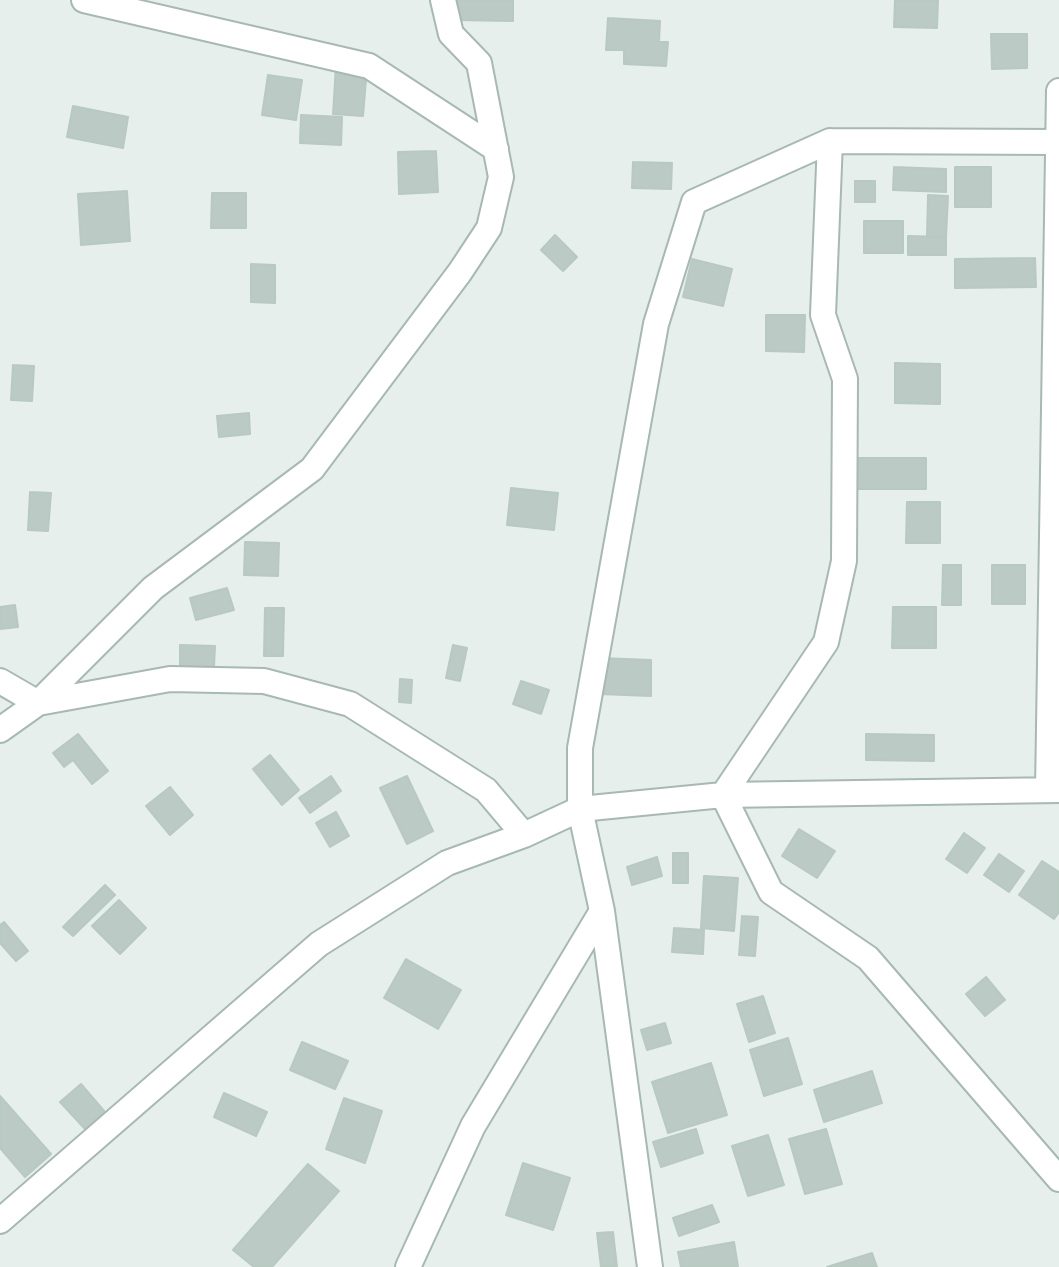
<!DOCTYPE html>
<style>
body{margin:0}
canvas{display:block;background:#e6efeb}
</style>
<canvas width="1059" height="1267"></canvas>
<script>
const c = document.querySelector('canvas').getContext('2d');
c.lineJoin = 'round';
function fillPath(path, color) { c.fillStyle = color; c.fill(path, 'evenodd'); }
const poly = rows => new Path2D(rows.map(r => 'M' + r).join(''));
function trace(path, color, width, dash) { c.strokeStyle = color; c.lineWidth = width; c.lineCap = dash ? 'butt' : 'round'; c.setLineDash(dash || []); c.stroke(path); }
const building = poly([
 [447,0,513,0,513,21,453,20,447,0],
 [895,0,938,0,937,28,894,27,895,0],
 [608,18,660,21,659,42,668,42,666,66,624,64,624,50,606,50,608,18],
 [991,34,1027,34,1027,68,992,69,991,34],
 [336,65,367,67,363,116,333,114,336,65],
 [268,75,302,80,296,120,262,115,268,75],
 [73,106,128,117,123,148,67,137,73,106],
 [301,115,342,117,341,145,300,143,301,115],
 [436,151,438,192,399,194,398,152,436,151],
 [633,162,672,163,671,189,632,188,633,162],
 [894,167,946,169,946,192,893,190,894,167],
 [955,167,991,167,991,207,955,207,955,167],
 [855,181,875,181,875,202,855,202,855,181],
 [127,191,130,241,81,245,78,194,127,191],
 [212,193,246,193,246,228,211,228,212,193],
 [928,195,948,196,946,237,927,237,928,195],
 [864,221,903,221,903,253,864,253,864,221],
 [555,235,577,257,563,271,541,250,555,235],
 [908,236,946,237,946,255,908,255,908,236],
 [1035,258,1036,287,955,288,955,259,1035,258],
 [692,259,732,269,723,306,683,297,692,259],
 [251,264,275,265,275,303,251,302,251,264],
 [766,315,805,315,804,352,766,351,766,315],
 [895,363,940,364,940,404,895,403,895,363],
 [13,365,34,366,32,401,11,400,13,365],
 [249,413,250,434,219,437,217,416,249,413],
 [854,458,926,458,926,489,854,489,854,458],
 [511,488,558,493,554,530,507,525,511,488],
 [30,492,51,493,48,531,28,530,30,492],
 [907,502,940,502,940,543,906,543,907,502],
 [245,542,279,543,278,576,244,575,245,542],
 [943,565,961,565,961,605,942,605,943,565],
 [992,565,1025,565,1025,604,992,604,992,565],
 [227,588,234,610,196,620,190,598,227,588],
 [15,605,18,627,0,629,0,607,15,605],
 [893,607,936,607,936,648,892,648,893,607],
 [265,608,284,608,283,656,264,656,265,608],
 [180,645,215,646,214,667,180,666,180,645],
 [453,645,467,648,460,681,446,678,453,645],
 [600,658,651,660,651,696,599,694,600,658],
 [400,679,412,680,411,703,399,702,400,679],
 [521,681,549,690,541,714,513,704,521,681],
 [78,734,108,771,92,784,73,760,64,767,53,753,78,734],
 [866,734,934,735,934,761,866,760,866,734],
 [270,755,299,790,282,805,253,769,270,755],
 [331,776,341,791,310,813,299,798,331,776],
 [407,776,433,831,407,844,380,788,407,776],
 [170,787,193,815,170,835,146,806,170,787],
 [336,812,349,836,330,847,316,823,336,812],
 [799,829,835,851,817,878,782,856,799,829],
 [964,833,985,848,967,873,946,859,964,833],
 [673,853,688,853,688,883,673,883,673,853],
 [999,854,1024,871,1009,892,984,875,999,854],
 [657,857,662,876,632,885,627,867,657,857],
 [1042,861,1059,872,1059,912,1054,919,1019,895,1042,861],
 [704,876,738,878,734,931,701,928,704,876],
 [105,885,115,895,73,936,63,927,105,885],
 [119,900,146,928,120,954,92,926,119,900],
 [742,916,758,917,755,956,739,955,742,916],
 [4,922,28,951,16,961,0,943,0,925,4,922],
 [674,928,704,930,703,954,672,952,674,928],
 [406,959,461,990,438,1029,384,998,406,959],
 [986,977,1005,1000,985,1016,966,994,986,977],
 [763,996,775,1033,749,1042,737,1004,763,996],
 [665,1023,671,1043,647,1050,641,1030,665,1023],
 [788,1038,802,1084,764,1096,750,1050,788,1038],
 [302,1042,348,1061,335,1089,290,1070,302,1042],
 [711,1063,727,1115,668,1133,652,1082,711,1063],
 [872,1071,882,1103,824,1122,814,1090,872,1071],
 [81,1084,105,1112,85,1129,60,1102,81,1084],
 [224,1093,267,1112,256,1136,214,1117,224,1093],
 [0,1096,51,1154,25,1177,0,1148,0,1096],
 [344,1098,382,1111,365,1163,326,1149,344,1098],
 [696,1129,703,1153,661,1167,653,1142,696,1129],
 [826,1129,842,1184,805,1194,789,1139,826,1129],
 [768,1135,784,1185,748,1196,732,1146,768,1135],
 [523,1163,570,1178,553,1230,506,1215,523,1163],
 [308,1164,339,1191,272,1267,254,1267,233,1250,308,1164],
 [712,1205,719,1222,679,1236,673,1218,712,1205],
 [613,1232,617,1267,601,1267,597,1233,613,1232],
 [734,1242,738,1267,681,1267,678,1252,734,1242],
 [872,1253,877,1267,827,1267,872,1253]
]);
const minor = poly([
 [84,0,369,66,496,149],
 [830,141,823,315,845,379,844,561,826,642,723,795,771,892,868,958,1059,1179],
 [0,681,38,703,153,588,312,469,460,272,489,228,501,177,479,63,451,34,443,0],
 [0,730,38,703,170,679,264,681,350,704,486,790,524,835],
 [1048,790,1059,91],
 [0,1221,319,944,447,863,524,835,580,809,580,748,656,324,694,202,830,141,1059,142],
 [408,1267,473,1126,602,911],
 [650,1267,602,911,580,809,723,795,1059,790]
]);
fillPath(building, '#bbcac4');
trace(building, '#b8c9c2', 2);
trace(minor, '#a8b8b2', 28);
trace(minor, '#fff', 24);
</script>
